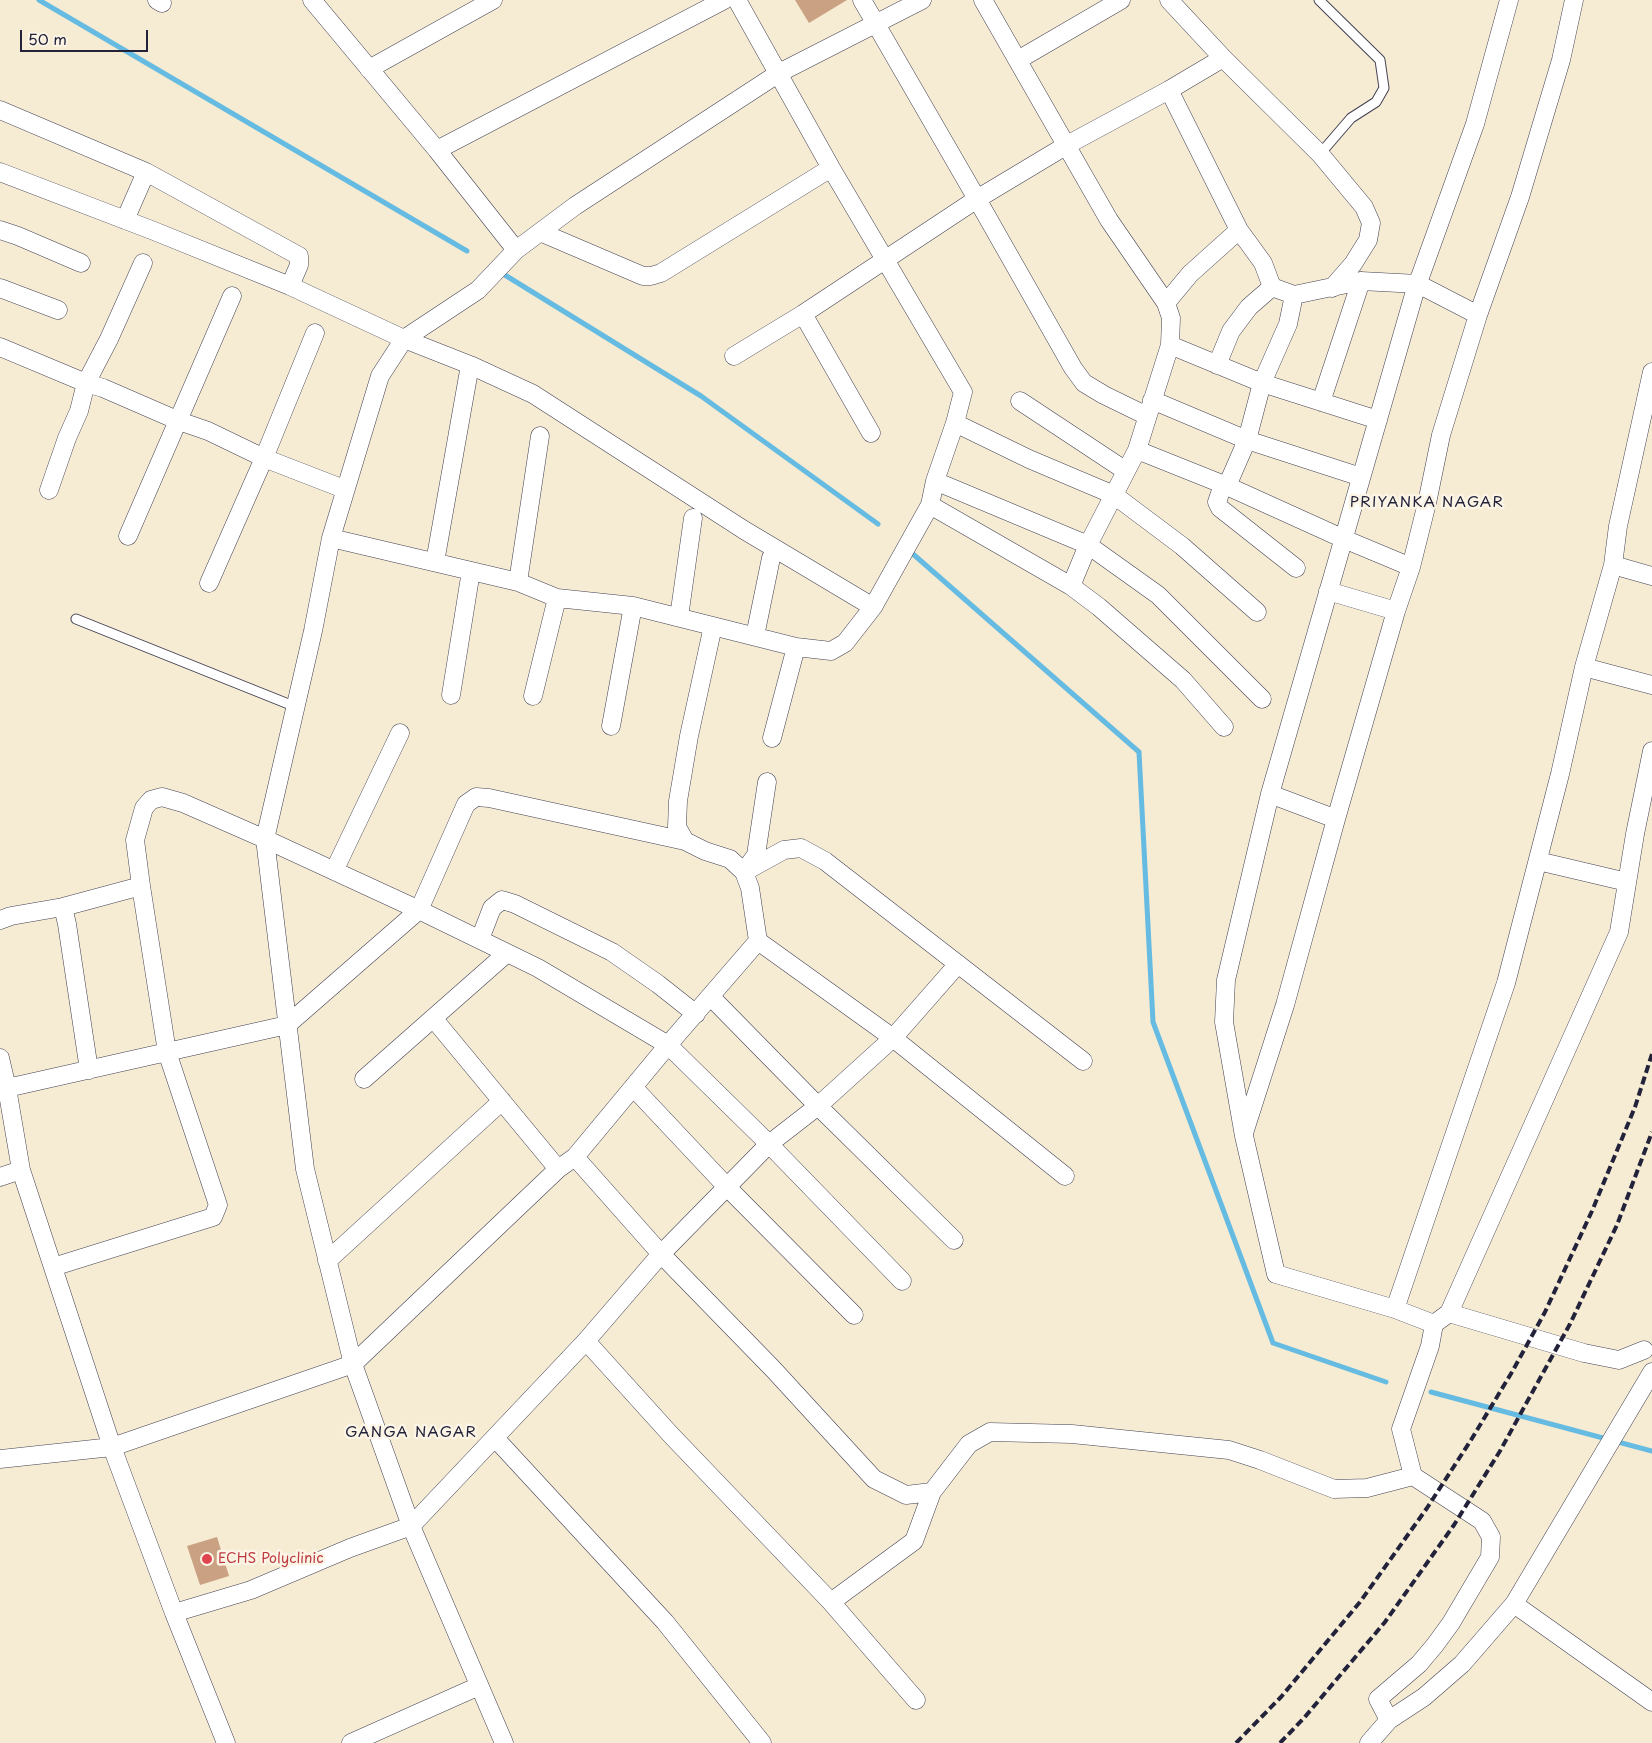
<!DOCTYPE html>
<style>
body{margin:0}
#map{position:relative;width:1652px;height:1743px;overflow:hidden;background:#f6ebd3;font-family:"Playpen Sans",sans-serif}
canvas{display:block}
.scale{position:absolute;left:20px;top:30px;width:128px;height:22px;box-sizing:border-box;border:2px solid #22223b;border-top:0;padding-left:6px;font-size:15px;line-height:18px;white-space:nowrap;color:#22223b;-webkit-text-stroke:4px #fcf5e5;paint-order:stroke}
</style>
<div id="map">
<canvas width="1652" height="1743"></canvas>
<div class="scale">50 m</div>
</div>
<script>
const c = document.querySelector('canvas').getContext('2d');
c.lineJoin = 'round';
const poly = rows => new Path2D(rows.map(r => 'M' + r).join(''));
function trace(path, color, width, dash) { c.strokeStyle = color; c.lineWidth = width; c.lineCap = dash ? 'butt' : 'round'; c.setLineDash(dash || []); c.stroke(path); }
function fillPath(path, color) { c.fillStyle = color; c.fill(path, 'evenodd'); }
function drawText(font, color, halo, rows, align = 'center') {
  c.font = font + ' "Playpen Sans",sans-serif'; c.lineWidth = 5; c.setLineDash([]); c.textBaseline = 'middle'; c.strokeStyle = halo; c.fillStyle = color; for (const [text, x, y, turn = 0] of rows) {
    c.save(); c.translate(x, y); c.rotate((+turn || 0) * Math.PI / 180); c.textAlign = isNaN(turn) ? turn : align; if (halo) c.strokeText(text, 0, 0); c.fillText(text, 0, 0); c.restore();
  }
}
const stream = poly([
 [39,0,467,251],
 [500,272,701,396,878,524],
 [913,554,1139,752,1153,1022,1273,1343,1386,1382],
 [1431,1392,1652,1451]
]);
const building = poly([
 [795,0,847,0,809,23],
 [217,1537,229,1576,200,1585,187,1546]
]);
const lane = poly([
 [1319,0,1380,60,1384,88,1376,102,1351,118,1320,154],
 [76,619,296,707]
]);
const street = poly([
 [157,0,162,3],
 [312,0,437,150,516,250],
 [862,0,977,199,1073,368,1084,383,1104,395,1147,416],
 [983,0,1109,220,1166,303,1171,318,1170,345,1137,450,1227,486,1344,539,1411,567],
 [1169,0,1223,58,1320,154,1364,207,1371,223,1368,240,1353,264,1332,288],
 [1509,0,1475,124,1415,291,1270,794,1226,980,1224,1022,1244,1136,1276,1274,1395,1309,1434,1324,1449,1313,1584,1353,1619,1360,1644,1350],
 [1018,60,1121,0],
 [369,69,493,0],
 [1169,90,1239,230],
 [0,110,146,172,299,256,299,265,290,286],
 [437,150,724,0],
 [0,172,154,231,290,286,404,339,470,365,533,394,744,530,873,607],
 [125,220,146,172],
 [0,230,18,236,81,263],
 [540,232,643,276,651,276,661,273,831,168],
 [143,263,109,339,86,383,103,388,179,421,208,431,264,458,344,489],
 [0,288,58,310],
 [1166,303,1190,274,1239,230,1263,263,1272,287,1294,295,1361,281,1418,284,1478,315,1441,435,1427,503,1411,567,1396,611,1336,819,1285,1005,1244,1133],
 [803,314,871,433],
 [1478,315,1520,197,1561,60,1574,0],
 [1170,345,1262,383,1378,420],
 [0,347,86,383,79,411,67,438,49,490],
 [734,356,803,314,977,199,1067,145,1169,90,1223,58],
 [1217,365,1231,331,1249,307,1272,287],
 [1652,372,1618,526,1613,565,1652,576],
 [1152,400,1247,440,1361,477],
 [1020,401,1126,471],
 [1321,402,1361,281],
 [955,423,1029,459,1114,495,1182,546,1257,612],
 [935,481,1088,545,1158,595,1262,699],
 [1223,485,1217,502,1220,508,1296,568],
 [1227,486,1247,440,1262,383,1288,324,1294,295],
 [930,505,1071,586,1099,607,1183,680,1224,727],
 [128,536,232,296],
 [331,538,518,582,557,598,633,606,796,647,831,651,845,643,873,607,930,505,935,481,955,423,963,392,831,168,737,0],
 [435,562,470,365],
 [518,582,540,436],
 [209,583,264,458,315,333],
 [1071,586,1088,545,1137,450],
 [1328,591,1396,611],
 [679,617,693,518],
 [713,626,689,736,678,801,677,827,685,841,705,851,730,859,744,872,750,888,758,941],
 [755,636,771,558],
 [1584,667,1652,685],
 [451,695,471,571],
 [533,696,557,598],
 [611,726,633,606],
 [772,738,796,647],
 [1270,794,1336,819],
 [1538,861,1627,882],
 [746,869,756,855,767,782],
 [334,871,400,733],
 [744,872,784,850,801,848,825,861,1083,1061],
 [63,907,67,924,89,1070],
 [0,920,11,916,63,907,141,886],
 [480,939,492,908,502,900,515,904,612,952,658,984,696,1014],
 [958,964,893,1038,1065,1176],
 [711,997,818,1106,954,1240],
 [433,1018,558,1169],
 [0,1058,7,1088,21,1170,112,1447,174,1613,226,1743],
 [364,1079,507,953],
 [633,1087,727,1187,854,1315],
 [7,1088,287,1025,419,910,466,804,476,797,489,798,685,841],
 [575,1157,661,1254,773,1369,874,1479,906,1495,932,1492,969,1444,990,1432,1072,1434,1229,1450,1260,1460,1334,1489,1367,1488,1413,1476],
 [0,1177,21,1170],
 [327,1261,502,1101],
 [53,1267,213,1217,218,1205,167,1052,141,886,135,840,144,808,151,800,162,797,183,803,265,839,419,910,538,968,668,1045,769,1144,902,1281],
 [1395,1309,1506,983,1560,774,1584,667,1613,565],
 [1449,1313,1619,932,1635,834,1652,751],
 [495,1438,665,1622,762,1743],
 [0,1459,112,1447,353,1364,305,1169,265,839,313,631,331,538,380,376,404,339,478,290,516,250,575,206,779,73,922,0],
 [831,1602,914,1541,932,1492],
 [1514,1604,1652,1702],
 [174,1613,251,1590,350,1548,411,1526,586,1341],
 [1389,1720,1378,1699,1419,1664,1435,1645,1451,1623,1490,1557,1491,1537,1482,1521,1413,1476,1401,1429,1430,1346,1434,1324],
 [351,1743,479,1686],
 [504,1743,411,1526,353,1364,558,1169,575,1157,668,1045,758,941,893,1038,818,1106,769,1144,661,1254,586,1341,671,1435,831,1602,916,1700],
 [1369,1743,1389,1720,1424,1697,1462,1664,1514,1604,1652,1372]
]);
const rail = poly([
 [1236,1743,1281,1697,1360,1602,1427,1508,1471,1440,1512,1372,1545,1312,1592,1211,1635,1107,1652,1054],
 [1280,1743,1304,1718,1385,1622,1454,1525,1500,1451,1570,1324,1617,1225,1652,1132]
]);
const markers = [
 [207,1559,6,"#e0444e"]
];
const healthNames = [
 ["ECHS Polyclinic",218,1559]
];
const neighbourhoodNames = [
 ["PRIYANKA NAGAR",1427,503],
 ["GANGA NAGAR",411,1433]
];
trace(stream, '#65bbe1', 5);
fillPath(building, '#caa182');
trace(lane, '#424052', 11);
trace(street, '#424052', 19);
trace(lane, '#fff', 9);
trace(street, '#fff', 18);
trace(rail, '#22223b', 4, [8, 4]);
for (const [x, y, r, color] of markers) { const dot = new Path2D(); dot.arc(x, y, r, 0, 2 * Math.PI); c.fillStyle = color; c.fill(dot); trace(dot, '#fcf5e5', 2); }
drawText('14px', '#be3a42', '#fcf5e5', healthNames, 'left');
c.letterSpacing = '1px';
drawText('15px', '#22223b', '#fcf5e5', neighbourhoodNames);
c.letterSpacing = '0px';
</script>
